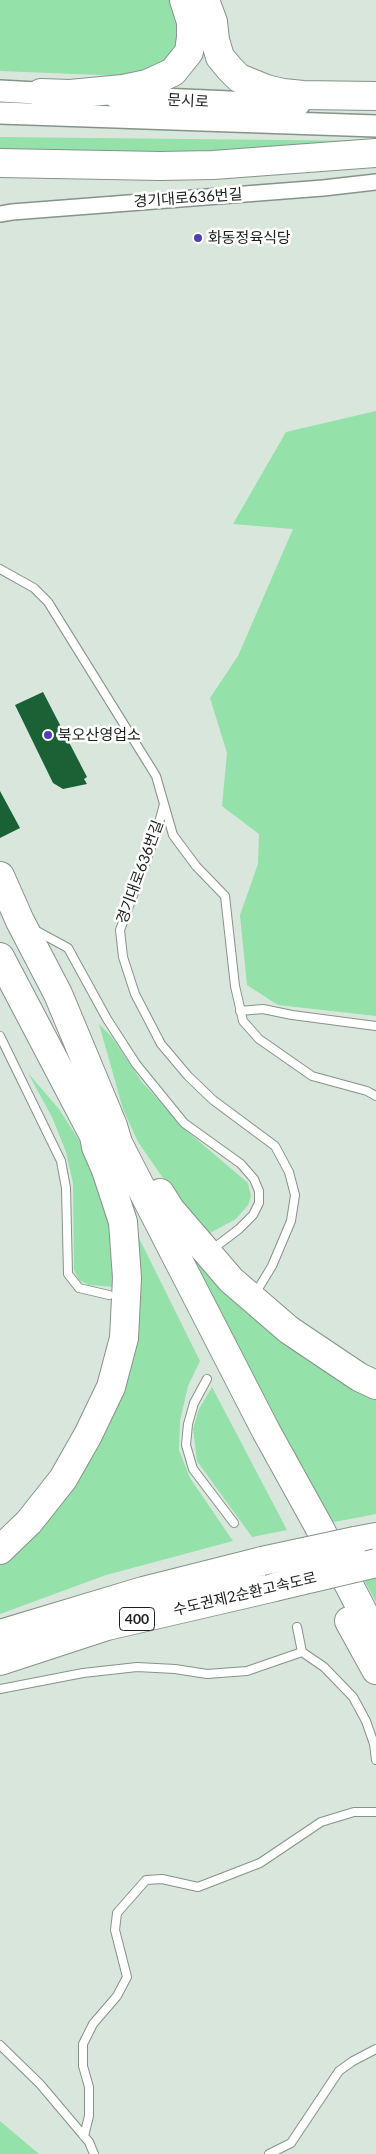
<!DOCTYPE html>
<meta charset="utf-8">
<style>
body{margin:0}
canvas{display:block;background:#d8e6db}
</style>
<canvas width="376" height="2154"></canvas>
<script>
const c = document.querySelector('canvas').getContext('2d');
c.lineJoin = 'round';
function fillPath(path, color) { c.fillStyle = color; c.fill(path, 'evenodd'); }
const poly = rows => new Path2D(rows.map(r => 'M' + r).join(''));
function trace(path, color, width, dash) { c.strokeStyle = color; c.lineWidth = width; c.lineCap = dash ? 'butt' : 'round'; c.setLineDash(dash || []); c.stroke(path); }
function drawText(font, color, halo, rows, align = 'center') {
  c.font = font + ' Lato,"Noto Sans KR",sans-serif'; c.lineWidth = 5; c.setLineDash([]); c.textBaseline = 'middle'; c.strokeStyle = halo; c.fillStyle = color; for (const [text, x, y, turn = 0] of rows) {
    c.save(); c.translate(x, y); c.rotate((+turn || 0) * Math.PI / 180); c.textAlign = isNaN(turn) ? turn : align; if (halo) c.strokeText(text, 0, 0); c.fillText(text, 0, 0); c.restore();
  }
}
const green = poly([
 [0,0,176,0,179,8,178,44,170,57,153,67,126,76,0,71],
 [0,137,375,141,250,154,0,153],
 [376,411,376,1016,278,1005,247,985,240,915,258,864,259,834,222,806,227,753,210,698,238,656,293,529,233,524,286,432],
 [99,1024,111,1036,142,1082,188,1132,248,1183,251,1196,248,1205,236,1219,210,1233,190,1213,163,1178,138,1142,123,1109],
 [28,1073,59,1109,80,1142,99,1185,111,1223,115,1287,89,1285,79,1280,74,1270,73,1183,66,1152,52,1117],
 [131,1222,200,1361,188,1386,180,1421,179,1450,190,1478,233,1541,106,1575,0,1614,0,1562,111,1405],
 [183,1242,256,1316,320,1368,376,1399,376,1514,329,1523],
 [212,1387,287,1530,252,1537,197,1461,193,1429,199,1409],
 [376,1578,376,1602,364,1580],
 [0,2121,39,2154,0,2154]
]);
const building = poly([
 [43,692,87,777,84,779,87,784,63,789,53,783,15,705],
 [0,791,20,828,0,838]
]);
const lane = poly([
 [0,569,34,588,48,602,156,776,173,835,196,866,225,896,235,986,243,1021,259,1039,312,1076,367,1091,376,1096],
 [164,804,156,834,120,930,123,957,135,994,161,1044,188,1076,213,1100,275,1146,289,1172,295,1195,291,1221,272,1266,258,1289],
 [33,929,68,948,107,1019,136,1064,184,1123,241,1164,254,1179,259,1191,259,1203,253,1215,239,1229,218,1245],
 [240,1011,263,1009,292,1015,376,1026],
 [0,1036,61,1161,66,1188,68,1274,79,1288,109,1295],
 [207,1379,194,1403,188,1424,186,1445,193,1469,234,1523],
 [297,1627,302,1652,324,1667,353,1697,366,1721,374,1744,376,1760],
 [0,1689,83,1673,137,1667,175,1669,207,1674,247,1671,302,1652],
 [0,2045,40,2084,89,2142,94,2154],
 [84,2136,89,2116,89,2087,83,2066,83,2044,93,2024,117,1996,127,1977,115,1930,117,1913,146,1880,162,1879,198,1887,260,1863,321,1822,354,1812,376,1812],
 [269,2154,291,2143,339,2071,353,2061,376,2049]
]);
const street = poly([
 [0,214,12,212,323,188,376,182]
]);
const secondary = poly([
 [0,91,55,94],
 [115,97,299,105],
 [0,113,376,126]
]);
const highway = poly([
 [205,0,213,22,215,40,220,57,230,69,239,78,266,89,283,93,303,95,376,96],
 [41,93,70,94,123,89,147,84,173,72,189,52,191,37,191,22,184,0],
 [0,163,160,166,213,165,376,153],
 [0,876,20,921,58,994,113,1126,118,1143,266,1431,318,1525,376,1637],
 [0,957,94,1136,96,1147,106,1170,123,1222,127,1278,124,1338,111,1387,88,1435,63,1479,29,1522,0,1550],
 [160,1193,170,1209,231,1280,289,1330,359,1377,376,1385],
 [355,1541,376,1537],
 [349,1621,376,1670],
 [0,1634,143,1591,262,1561],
 [0,1661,107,1626,275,1587]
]);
const highwayBridge = poly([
 [262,1561,355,1541],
 [275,1587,376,1563]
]);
const markers = [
 [198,238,5,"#503eb5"],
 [48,735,5,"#503eb5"]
];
const shields = [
 [137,1619,35]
];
const shieldNames = [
 ["400",137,1619]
];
const streetNames = [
 ["문시로",188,101,3],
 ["경기대로636번길",188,198,-4],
 ["경기대로636번길",140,872,-70],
 ["수도권제2순환고속도로",245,1594,-13]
];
const poiNames = [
 ["화동정육식당",208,238],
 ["북오산영업소",58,735]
];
fillPath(green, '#95e1aa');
fillPath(building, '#1a6236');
trace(lane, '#869389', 10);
trace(street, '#869389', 18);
trace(secondary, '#869389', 24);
trace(highway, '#869389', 30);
trace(lane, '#fff', 8);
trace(street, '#fff', 15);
trace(secondary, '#fff', 21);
trace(highway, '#fff', 28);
trace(highwayBridge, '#869389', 30, []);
trace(highwayBridge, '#fff', 28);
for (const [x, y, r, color] of markers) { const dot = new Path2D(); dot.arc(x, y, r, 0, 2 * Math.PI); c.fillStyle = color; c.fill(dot); trace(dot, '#fff', 2); }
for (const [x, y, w] of shields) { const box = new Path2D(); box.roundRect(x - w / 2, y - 11.5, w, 23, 4); c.fillStyle = '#fff'; c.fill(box); trace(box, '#1c211d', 1); }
drawText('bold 14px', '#1c211d', null, shieldNames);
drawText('15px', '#1c211d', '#fff', streetNames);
drawText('15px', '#1c211d', '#fff', poiNames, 'left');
</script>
